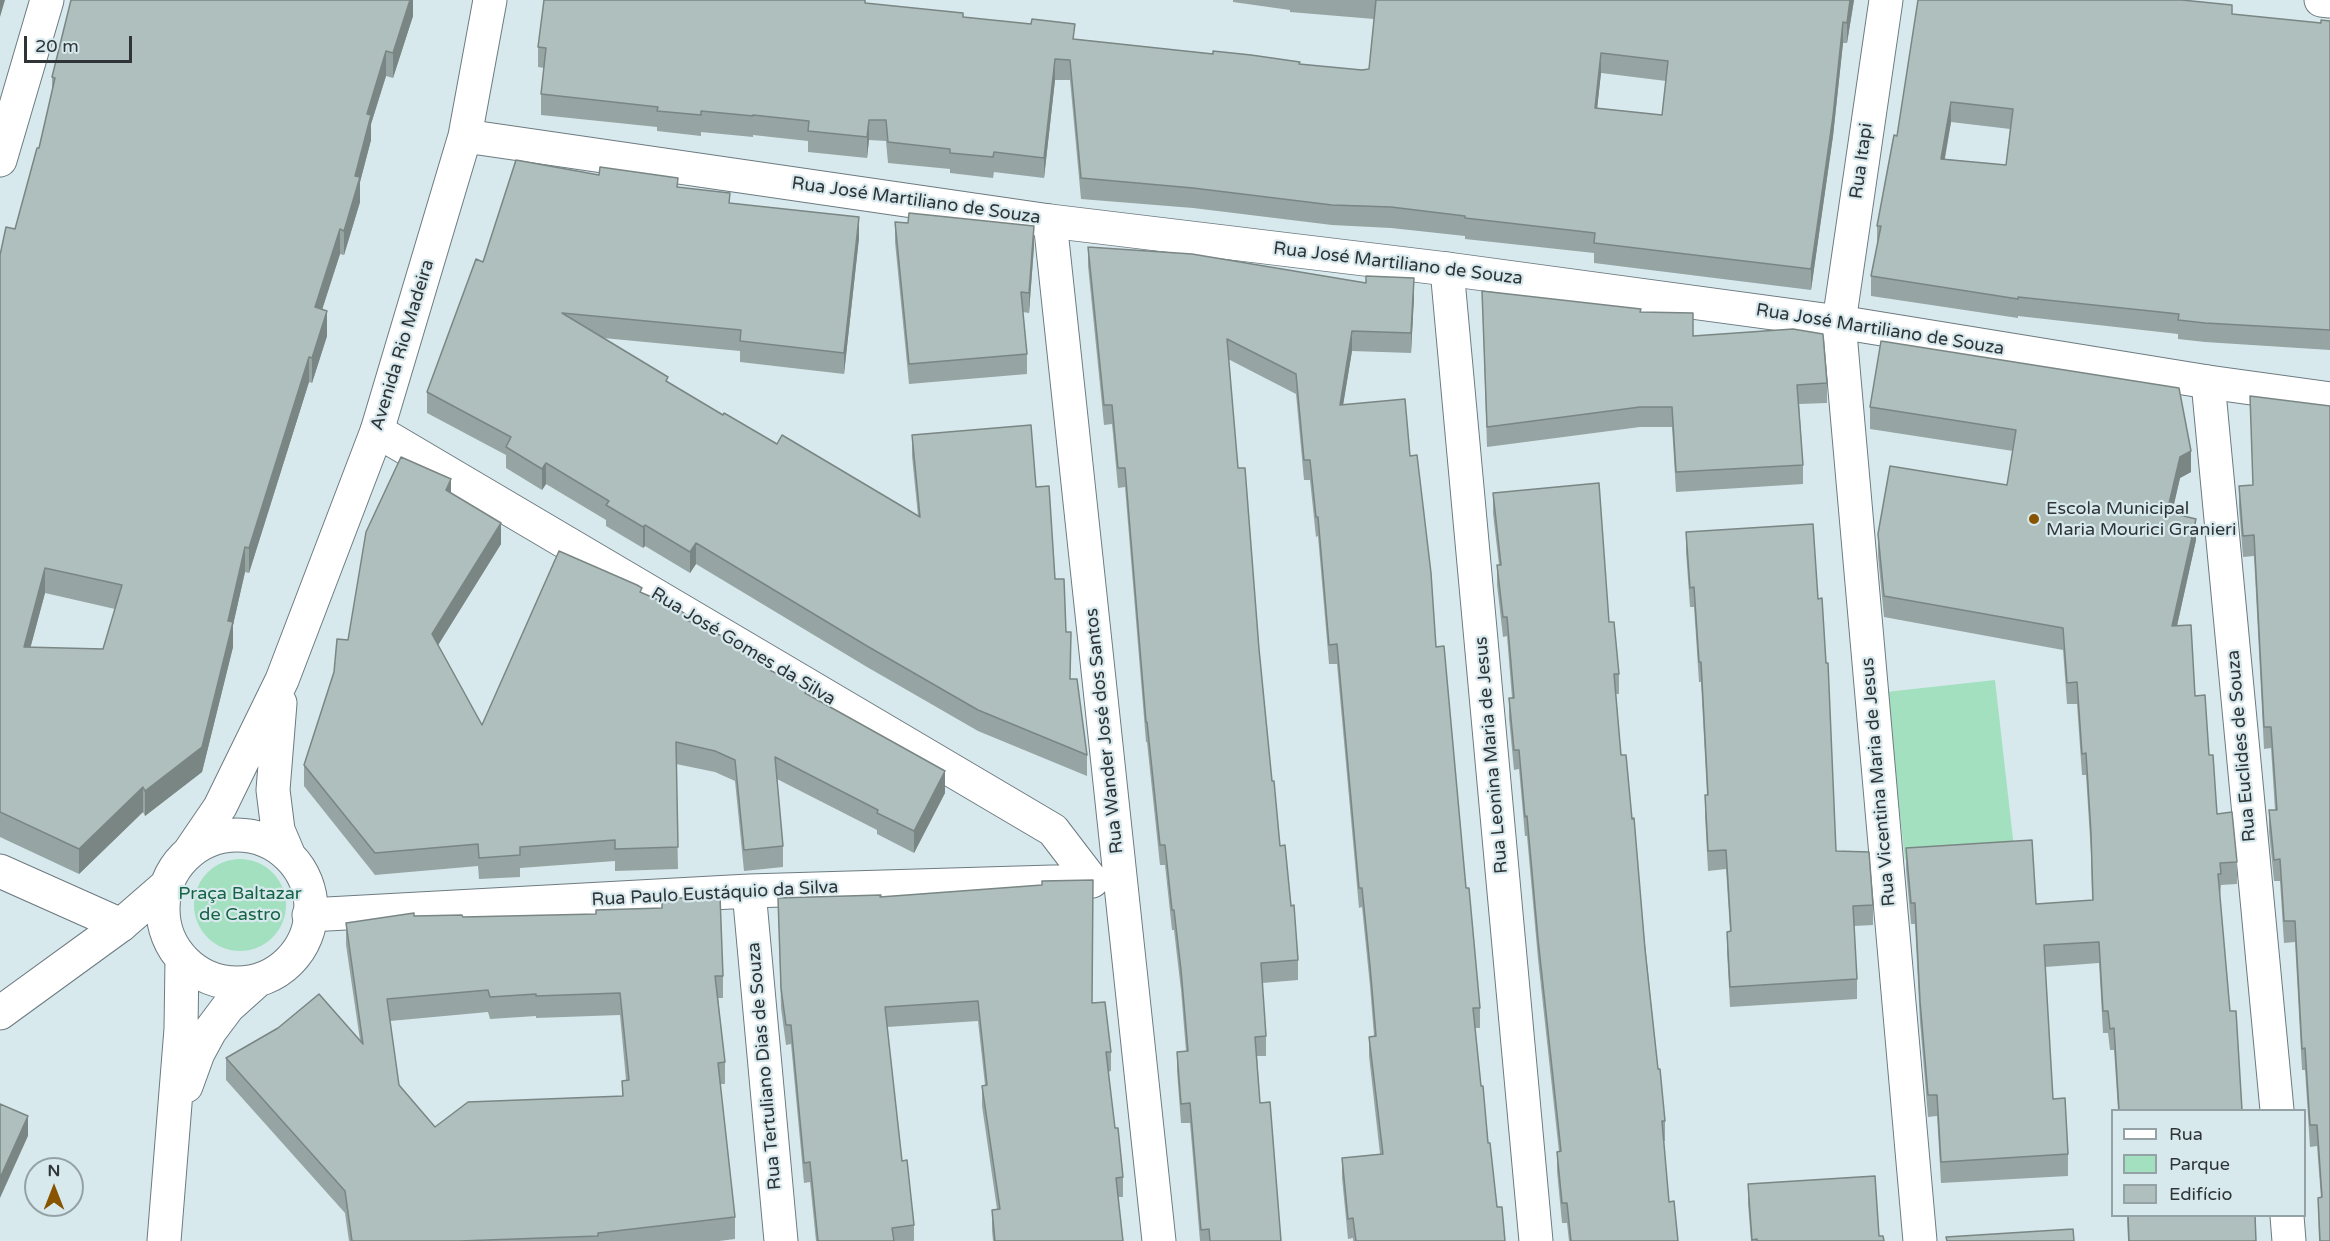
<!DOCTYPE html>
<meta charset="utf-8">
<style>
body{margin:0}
#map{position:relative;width:2330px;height:1241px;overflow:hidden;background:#d8e9ee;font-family:"Varela Round",sans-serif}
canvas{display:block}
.legend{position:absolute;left:2111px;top:1109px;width:195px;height:108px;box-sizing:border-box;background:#d8e9ee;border:2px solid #94a1a5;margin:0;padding:8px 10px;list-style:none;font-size:18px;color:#2e3437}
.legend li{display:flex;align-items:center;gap:12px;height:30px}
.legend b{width:30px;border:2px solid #94a1a5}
.north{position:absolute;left:24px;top:1157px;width:60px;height:60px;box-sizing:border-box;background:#d8e9ee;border:2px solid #94a1a5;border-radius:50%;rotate:0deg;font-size:16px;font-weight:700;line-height:24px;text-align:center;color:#2e3437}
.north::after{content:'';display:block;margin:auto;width:21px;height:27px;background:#885400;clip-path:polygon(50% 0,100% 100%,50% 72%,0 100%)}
.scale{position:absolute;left:24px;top:36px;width:108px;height:27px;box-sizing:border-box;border:3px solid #2e3437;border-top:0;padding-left:8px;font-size:18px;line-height:21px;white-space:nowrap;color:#2e3437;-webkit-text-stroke:4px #d8e9ee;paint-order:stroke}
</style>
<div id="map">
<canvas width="2330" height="1241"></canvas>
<ul class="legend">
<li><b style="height:8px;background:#fff"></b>Rua</li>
<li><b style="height:16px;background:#a3e0bf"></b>Parque</li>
<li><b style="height:16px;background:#aebfbd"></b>Edifício</li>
</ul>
<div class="north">N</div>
<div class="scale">20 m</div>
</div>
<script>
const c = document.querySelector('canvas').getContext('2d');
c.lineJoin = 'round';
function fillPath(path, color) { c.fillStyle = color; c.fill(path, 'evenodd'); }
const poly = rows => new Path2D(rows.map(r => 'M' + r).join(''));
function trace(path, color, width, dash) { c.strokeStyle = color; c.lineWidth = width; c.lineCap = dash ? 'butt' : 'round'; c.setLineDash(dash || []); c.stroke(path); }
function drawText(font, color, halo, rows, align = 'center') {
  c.font = font + ' "Varela Round",sans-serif'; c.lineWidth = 4.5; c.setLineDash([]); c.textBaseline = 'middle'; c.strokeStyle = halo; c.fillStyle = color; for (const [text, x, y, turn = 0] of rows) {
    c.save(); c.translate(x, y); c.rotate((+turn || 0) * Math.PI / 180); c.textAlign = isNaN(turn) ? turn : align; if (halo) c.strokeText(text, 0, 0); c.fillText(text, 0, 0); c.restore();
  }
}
const green = poly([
 [1995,680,2014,848,1905,860,1886,692],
 '194 905a46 46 0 1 1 92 0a46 46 0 1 1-92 0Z'
]);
const street = poly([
 [1886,0,1839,322,1920,1241],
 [0,160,47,0],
 [1050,221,1159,1241],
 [1447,269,1536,1241],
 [2208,382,2277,1110],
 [377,431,1053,830,1092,881],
 [0,871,121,925],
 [749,891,781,1241],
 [309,915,749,891,1086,881],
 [2287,1216,2289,1241]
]);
const secondary = poly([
 [2321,0,2330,1],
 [465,136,1050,221,1447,269,1839,322,2208,382,2330,399],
 [280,703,273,790,278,830,289,856],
 '163 909a74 74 0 1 1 148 0a74 74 0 1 1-148 0Z',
 [190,851,220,807,282,680,377,431,465,136,490,0],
 [0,1013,121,925,167,885],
 [186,1086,198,1053,210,1031,228,1007,257,981],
 [164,1241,181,1029,182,959]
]);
const wall = poly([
 [413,0,413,16,393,78,386,76,371,124,371,140,360,182,360,202,344,255,340,254,322,309,327,336,312,383,309,382,249,573,245,572,233,625,233,647,202,772,145,816,143,812,79,874,0,837,0,255,15,229,39,148,52,93,52,77],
 [45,593,115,609,103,649,30,648],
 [1233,0,1854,0,1847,43,1843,43,1833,136,1811,290,1594,263,1594,253,1465,239,1465,236,1391,228,1332,225,1193,208,1081,199,1070,80,1055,80,1044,178,994,172,993,178,950,173,950,169,888,163,886,141,869,140,867,158,808,152,808,141,753,135,753,137,701,132,701,136,657,131,657,127,541,115,541,94,544,68,538,67,538,47,865,3,963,17,1075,39,1300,64,1362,70,1369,69,1374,19,1290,12,1290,10,1233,2],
 [1601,73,1666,81,1662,115,1597,108],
 [1918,0,2232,14,2321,23,2330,21,2330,350,2205,342,2178,339,2178,334,2018,316,2018,318,1871,296,1871,276,1877,245,1877,226,1897,136],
 [1951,122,2010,129,2006,165,1945,159],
 [599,175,678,187,730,203,859,238,844,374,740,362,740,351,603,338,668,382,723,415,777,444,918,516,912,456,912,435,1036,487,1066,632,1070,679,1087,755,1087,776,978,731,867,667,696,564,690,573,645,546,643,548,606,526,606,520,546,484,542,490,506,468,506,455,427,413,427,392,483,262],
 [895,222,908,223,1034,246,1029,313,1023,312,1027,354,1027,374,909,384,895,242],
 [1088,247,1414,297,1411,353,1352,351,1343,404,1410,456,1466,888,1480,1008,1480,1028,1475,1028,1481,1086,1497,1207,1505,1241,1353,1241,1353,1238,1348,1239,1342,1178,1342,1158,1380,1154,1369,1056,1369,1037,1374,1036,1370,986,1362,907,1359,908,1337,664,1329,664,1318,536,1316,537,1310,480,1304,480,1296,394,1228,359,1238,468,1259,649,1272,781,1280,846,1291,906,1298,960,1298,980,1262,983,1266,1036,1266,1056,1257,1056,1260,1103,1281,1241,1200,1241,1190,1123,1181,1123,1177,1071,1177,1052,1186,1051,1181,990,1174,930,1172,930,1165,865,1160,865,1147,742,1146,742,1125,487,1118,488,1112,424,1104,425,1088,266],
 [1482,291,1641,312,1693,336,1827,383,1827,403,1799,404,1803,465,1803,484,1676,492,1672,427,1640,427,1487,447],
 [1881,341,2191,472,2180,478,2172,513,2196,540,2177,626,2195,696,2209,755,2217,814,2237,862,2237,884,2221,885,2220,896,2230,1011,2242,1110,2118,1110,2114,1050,2110,1050,2108,1033,2103,1033,2099,963,2045,967,2053,1099,2068,1154,2068,1176,1941,1183,1937,1116,1928,1117,1920,1022,1915,924,1911,924,1906,869,1906,848,2036,904,2092,900,2091,854,2086,775,2082,775,2077,704,2067,704,2063,650,1884,617,1878,556,1878,534,2007,485,2013,451,1870,429,1870,407],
 [2250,396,2330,1241,2319,1241,2318,1198,2321,1198,2317,1146,2310,1147,2305,1070,2302,1070,2295,942,2284,943,2280,881,2274,881,2269,832,2269,810,2275,810,2271,748,2264,749,2254,556,2243,557,2239,508,2239,486,2253,485],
 [451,493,501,544,438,645,482,725,642,593,687,620,808,694,945,793,914,853,877,834,877,830,777,779,783,846,783,867,744,871,735,781,715,772,676,764,678,869,615,871,615,861,520,868,520,877,479,879,478,866,375,875,304,786,304,765,348,640],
 [1493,493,1609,622,1619,674,1619,694,1616,694,1621,755,1632,819,1658,1069,1665,1121,1665,1141,1663,1141,1669,1202,1678,1241,1569,1241,1567,1223,1562,1223,1557,1171,1557,1152,1559,1152,1538,959,1527,836,1525,836,1519,769,1514,770,1509,718,1509,698,1512,698,1507,636,1503,637,1497,585,1497,565,1499,565,1493,513],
 [1686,532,1836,851,1873,905,1873,925,1854,926,1857,979,1857,999,1730,1007,1727,951,1727,932,1730,931,1726,869,1708,871,1705,815,1705,795,1707,795,1701,682,1699,682,1694,607,1690,607,1686,552],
 [881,897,1092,1003,1111,1052,1111,1071,1108,1072,1115,1128,1123,1177,1123,1197,1118,1197,1123,1241,993,1241,992,1230,992,1210,997,1209,982,1106,982,1086,985,1085,978,1021,887,1027,902,1161,914,1225,914,1241,816,1241,810,1182,804,1183,791,1044,786,1045,781,1008,778,898],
 [414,916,463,917,723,976,723,998,718,998,725,1062,725,1084,720,1084,735,1217,735,1239,719,1241,349,1241,345,1213,226,1080,226,1058,360,1040,346,945,346,923],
 [488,1012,490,1019,536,1016,536,1018,620,1015,626,1080,622,1081,622,1096,435,1127,399,1085,390,1021],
 [1748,1184,1879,1236,1884,1241,1751,1241,1748,1204],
 [2127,1215,2255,1215,2256,1241,2128,1241]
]);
const shadedWall = poly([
 [0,0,5,0,0,17],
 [410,0,413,0,413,16,393,78,393,53],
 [1850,0,1854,0,1847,43,1847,23],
 [1843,22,1843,43,1833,136,1811,290,1811,269],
 [386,51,386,76,371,124,371,140,360,182,360,202,344,255,344,231,367,114],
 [1601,53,1601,73,1595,128,1595,108],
 [1055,59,1055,80,1044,178,1044,158],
 [1951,102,1951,122,1941,178,1941,159],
 [869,120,869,140,867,158,867,137],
 [859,217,859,238,844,374,844,353],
 [1034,226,1034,246,1029,313,1029,293],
 [340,229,340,254,315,332,315,307],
 [1414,278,1414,297,1411,353,1411,333],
 [327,311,327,336,312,383,312,358],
 [1352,331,1352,351,1340,424,1340,405],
 [309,357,309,382,249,573,249,548],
 [2191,451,2191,472,2180,478,2167,534,2167,512,2180,457],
 [546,463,546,484,542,490,542,469],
 [451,479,451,501,446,490],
 [2196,519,2196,540,2172,648,2172,626],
 [501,523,501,544,432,655,432,634],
 [645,525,645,546,643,548,643,527],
 [696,543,696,564,690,573,690,552],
 [245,547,245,572,233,625,233,647,202,772,145,816,145,791,228,621],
 [45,568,45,593,24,672,24,647],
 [945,771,945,793,914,853,914,831],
 [143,787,143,812,79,874,79,849],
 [28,1116,28,1136,0,1198,0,1178]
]);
const building = poly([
 [71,0,410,0,393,53,386,51,367,114,371,115,355,176,360,177,344,231,340,229,315,307,327,311,312,358,309,357,249,548,245,547,228,621,233,622,202,747,145,791,143,787,79,849,0,812,0,255,6,227,15,229,37,148,39,148,55,78,52,77,71,0],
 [45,568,122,585,103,649,24,647,45,568],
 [544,0,865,0,865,3,963,13,963,17,1031,24,1032,19,1075,24,1073,39,1213,54,1213,51,1251,55,1300,62,1299,64,1362,70,1369,69,1376,0,1850,0,1847,23,1843,22,1833,116,1811,269,1594,243,1595,233,1465,218,1465,216,1391,207,1332,205,1193,188,1081,178,1070,60,1055,59,1044,158,994,152,993,157,950,153,950,149,888,142,886,120,869,120,867,137,808,131,809,121,753,115,753,116,701,111,701,115,657,111,658,107,541,94,546,48,538,47,544,0],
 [1601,53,1668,61,1662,115,1595,108,1601,53],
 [1918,0,2182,0,2232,5,2232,14,2321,23,2321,20,2330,21,2330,330,2205,323,2178,320,2179,314,2018,297,2018,299,1871,276,1881,226,1877,226,1894,135,1897,136,1918,0],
 [1951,102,2013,109,2006,165,1941,159,1951,102],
 [516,160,599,175,600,167,678,178,677,187,730,193,729,203,859,217,844,353,740,341,741,330,562,313,668,377,666,381,723,415,724,413,777,444,782,435,920,517,912,435,1031,425,1036,487,1049,486,1055,579,1064,579,1066,632,1071,632,1070,679,1077,679,1087,755,978,710,867,646,696,543,690,552,645,525,643,527,606,505,609,501,546,463,542,469,506,447,511,437,427,392,476,259,483,262,516,160],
 [909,213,1034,226,1029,293,1021,292,1027,354,909,364,895,222,908,223,909,213],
 [1088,247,1192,254,1366,283,1366,276,1414,278,1411,333,1352,331,1340,405,1405,399,1410,456,1417,455,1431,573,1436,647,1444,646,1466,888,1469,888,1480,1008,1473,1008,1481,1086,1483,1086,1488,1143,1490,1143,1497,1207,1502,1207,1505,1241,1356,1241,1353,1218,1348,1219,1342,1158,1383,1154,1369,1037,1376,1036,1370,966,1362,888,1359,888,1337,644,1329,645,1318,517,1316,517,1310,460,1304,460,1296,374,1227,339,1238,468,1245,468,1259,649,1272,781,1274,781,1280,846,1285,845,1291,906,1294,905,1298,960,1261,963,1266,1036,1255,1037,1260,1103,1270,1102,1281,1241,1210,1241,1209,1229,1201,1230,1190,1103,1181,1104,1177,1052,1188,1051,1181,970,1174,910,1172,910,1165,845,1160,845,1147,722,1146,722,1125,468,1118,468,1112,405,1104,405,1088,247],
 [1482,291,1641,309,1640,312,1693,313,1693,336,1793,329,1823,334,1827,383,1797,385,1803,465,1676,472,1672,407,1640,407,1487,427,1482,291],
 [1881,341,2179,388,2191,451,2180,457,2167,512,2196,519,2172,626,2191,625,2195,696,2205,695,2209,755,2213,755,2217,814,2232,812,2237,862,2220,863,2221,874,2218,874,2230,1011,2236,1011,2242,1110,2119,1110,2114,1028,2110,1029,2108,1011,2103,1011,2099,942,2044,945,2053,1099,2065,1098,2068,1154,1941,1162,1937,1095,1928,1095,1920,1001,1915,903,1911,903,1906,848,2032,840,2036,904,2093,900,2091,833,2086,753,2082,754,2077,682,2067,683,2063,628,1884,596,1878,534,1890,466,2007,485,2016,430,1870,407,1881,341],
 [2250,396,2330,406,2330,1241,2320,1241,2318,1198,2322,1197,2317,1125,2310,1125,2305,1048,2302,1049,2295,921,2284,921,2280,859,2274,860,2269,810,2277,810,2271,727,2264,727,2254,535,2243,536,2239,486,2253,485,2250,396],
 [401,457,451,479,446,490,501,523,432,634,482,725,559,551,637,585,642,588,640,592,675,607,687,615,685,619,724,637,768,662,765,668,808,688,805,693,945,771,914,831,877,813,878,810,775,757,783,846,744,850,735,760,715,751,676,742,678,847,615,849,615,840,520,847,520,855,479,858,478,844,375,853,304,765,334,672,337,639,348,640,366,532,401,457],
 [1599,483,1609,622,1614,622,1619,674,1614,674,1621,755,1626,755,1632,819,1634,818,1645,949,1658,1069,1660,1069,1665,1121,1662,1121,1669,1202,1674,1201,1678,1241,1571,1241,1567,1203,1562,1203,1557,1152,1561,1151,1538,939,1527,816,1525,817,1519,750,1514,750,1509,698,1514,698,1507,617,1503,617,1497,565,1501,565,1493,493,1599,483],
 [1813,524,1818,599,1822,598,1826,663,1828,663,1836,851,1869,852,1873,905,1853,906,1857,979,1730,987,1727,932,1731,931,1726,850,1708,851,1705,795,1708,795,1701,662,1699,662,1694,587,1690,588,1686,532,1813,524],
 [1093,880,1092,1003,1105,1002,1111,1052,1106,1052,1115,1128,1118,1128,1123,1177,1116,1178,1123,1241,995,1241,992,1210,1000,1209,982,1086,987,1085,978,1001,885,1007,902,1161,907,1160,914,1225,892,1228,894,1241,818,1241,810,1162,804,1163,791,1025,786,1025,781,988,778,898,881,895,880,897,1042,885,1042,881,1093,880],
 [720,896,723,976,715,976,725,1062,718,1063,735,1217,598,1233,598,1236,460,1241,352,1241,345,1191,226,1058,278,1028,319,994,363,1044,346,923,414,913,414,916,462,915,463,917,596,914,596,910,662,908,662,899,720,896],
 [488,990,490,997,536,994,536,996,620,993,629,1080,622,1081,623,1096,468,1102,435,1127,399,1085,387,999,488,990],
 [0,1104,28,1116,0,1178,0,1104],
 [1875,1176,1879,1236,1883,1236,1884,1241,1757,1241,1757,1239,1752,1240,1748,1184,1875,1176],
 [2128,1215,2255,1215,2256,1241,2129,1241,2128,1215],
 [2073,1229,2074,1241,1947,1241,1946,1237,2073,1229]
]);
const markers = [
 [2034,519,6,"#885400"]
];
const streetNames = [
 ["Rua Itapi",1862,161,-82],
 ["Rua José Martiliano de Souza",916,201,8],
 ["Rua José Martiliano de Souza",1398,264,7],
 ["Rua José Martiliano de Souza",1880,330,9],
 ["Avenida Rio Madeira",403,345,-73],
 ["Rua José Gomes da Silva",743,647,31],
 ["Rua Wander José dos Santos",1105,731,-96],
 ["Rua Euclides de Souza",2242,746,-95],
 ["Rua Leonina Maria de Jesus",1492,755,-95],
 ["Rua Vicentina Maria de Jesus",1879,782,-95],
 ["Rua Paulo Eustáquio da Silva",715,894,-3],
 ["Rua Tertuliano Dias de Souza",765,1066,-95]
];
const poiNames = [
 ["Escola Municipal",2046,509],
 ["Maria Mourici Granieri",2046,530]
];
const parkNames = [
 ["Praça Baltazar",240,894],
 ["de Castro",240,915]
];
fillPath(green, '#a3e0bf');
trace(street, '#6d7b81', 35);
trace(secondary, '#6d7b81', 35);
trace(street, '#fff', 33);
trace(secondary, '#fff', 33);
fillPath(wall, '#96a4a3');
fillPath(shadedWall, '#7a8684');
fillPath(building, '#aebfbd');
trace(building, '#7a8684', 1.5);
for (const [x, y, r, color] of markers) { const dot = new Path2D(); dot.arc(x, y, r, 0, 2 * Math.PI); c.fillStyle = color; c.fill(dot); trace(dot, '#d8e9ee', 2); }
drawText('18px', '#2e3437', '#d8e9ee', streetNames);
drawText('18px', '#2e3437', '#d8e9ee', poiNames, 'left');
drawText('18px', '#156443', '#d8e9ee', parkNames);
</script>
